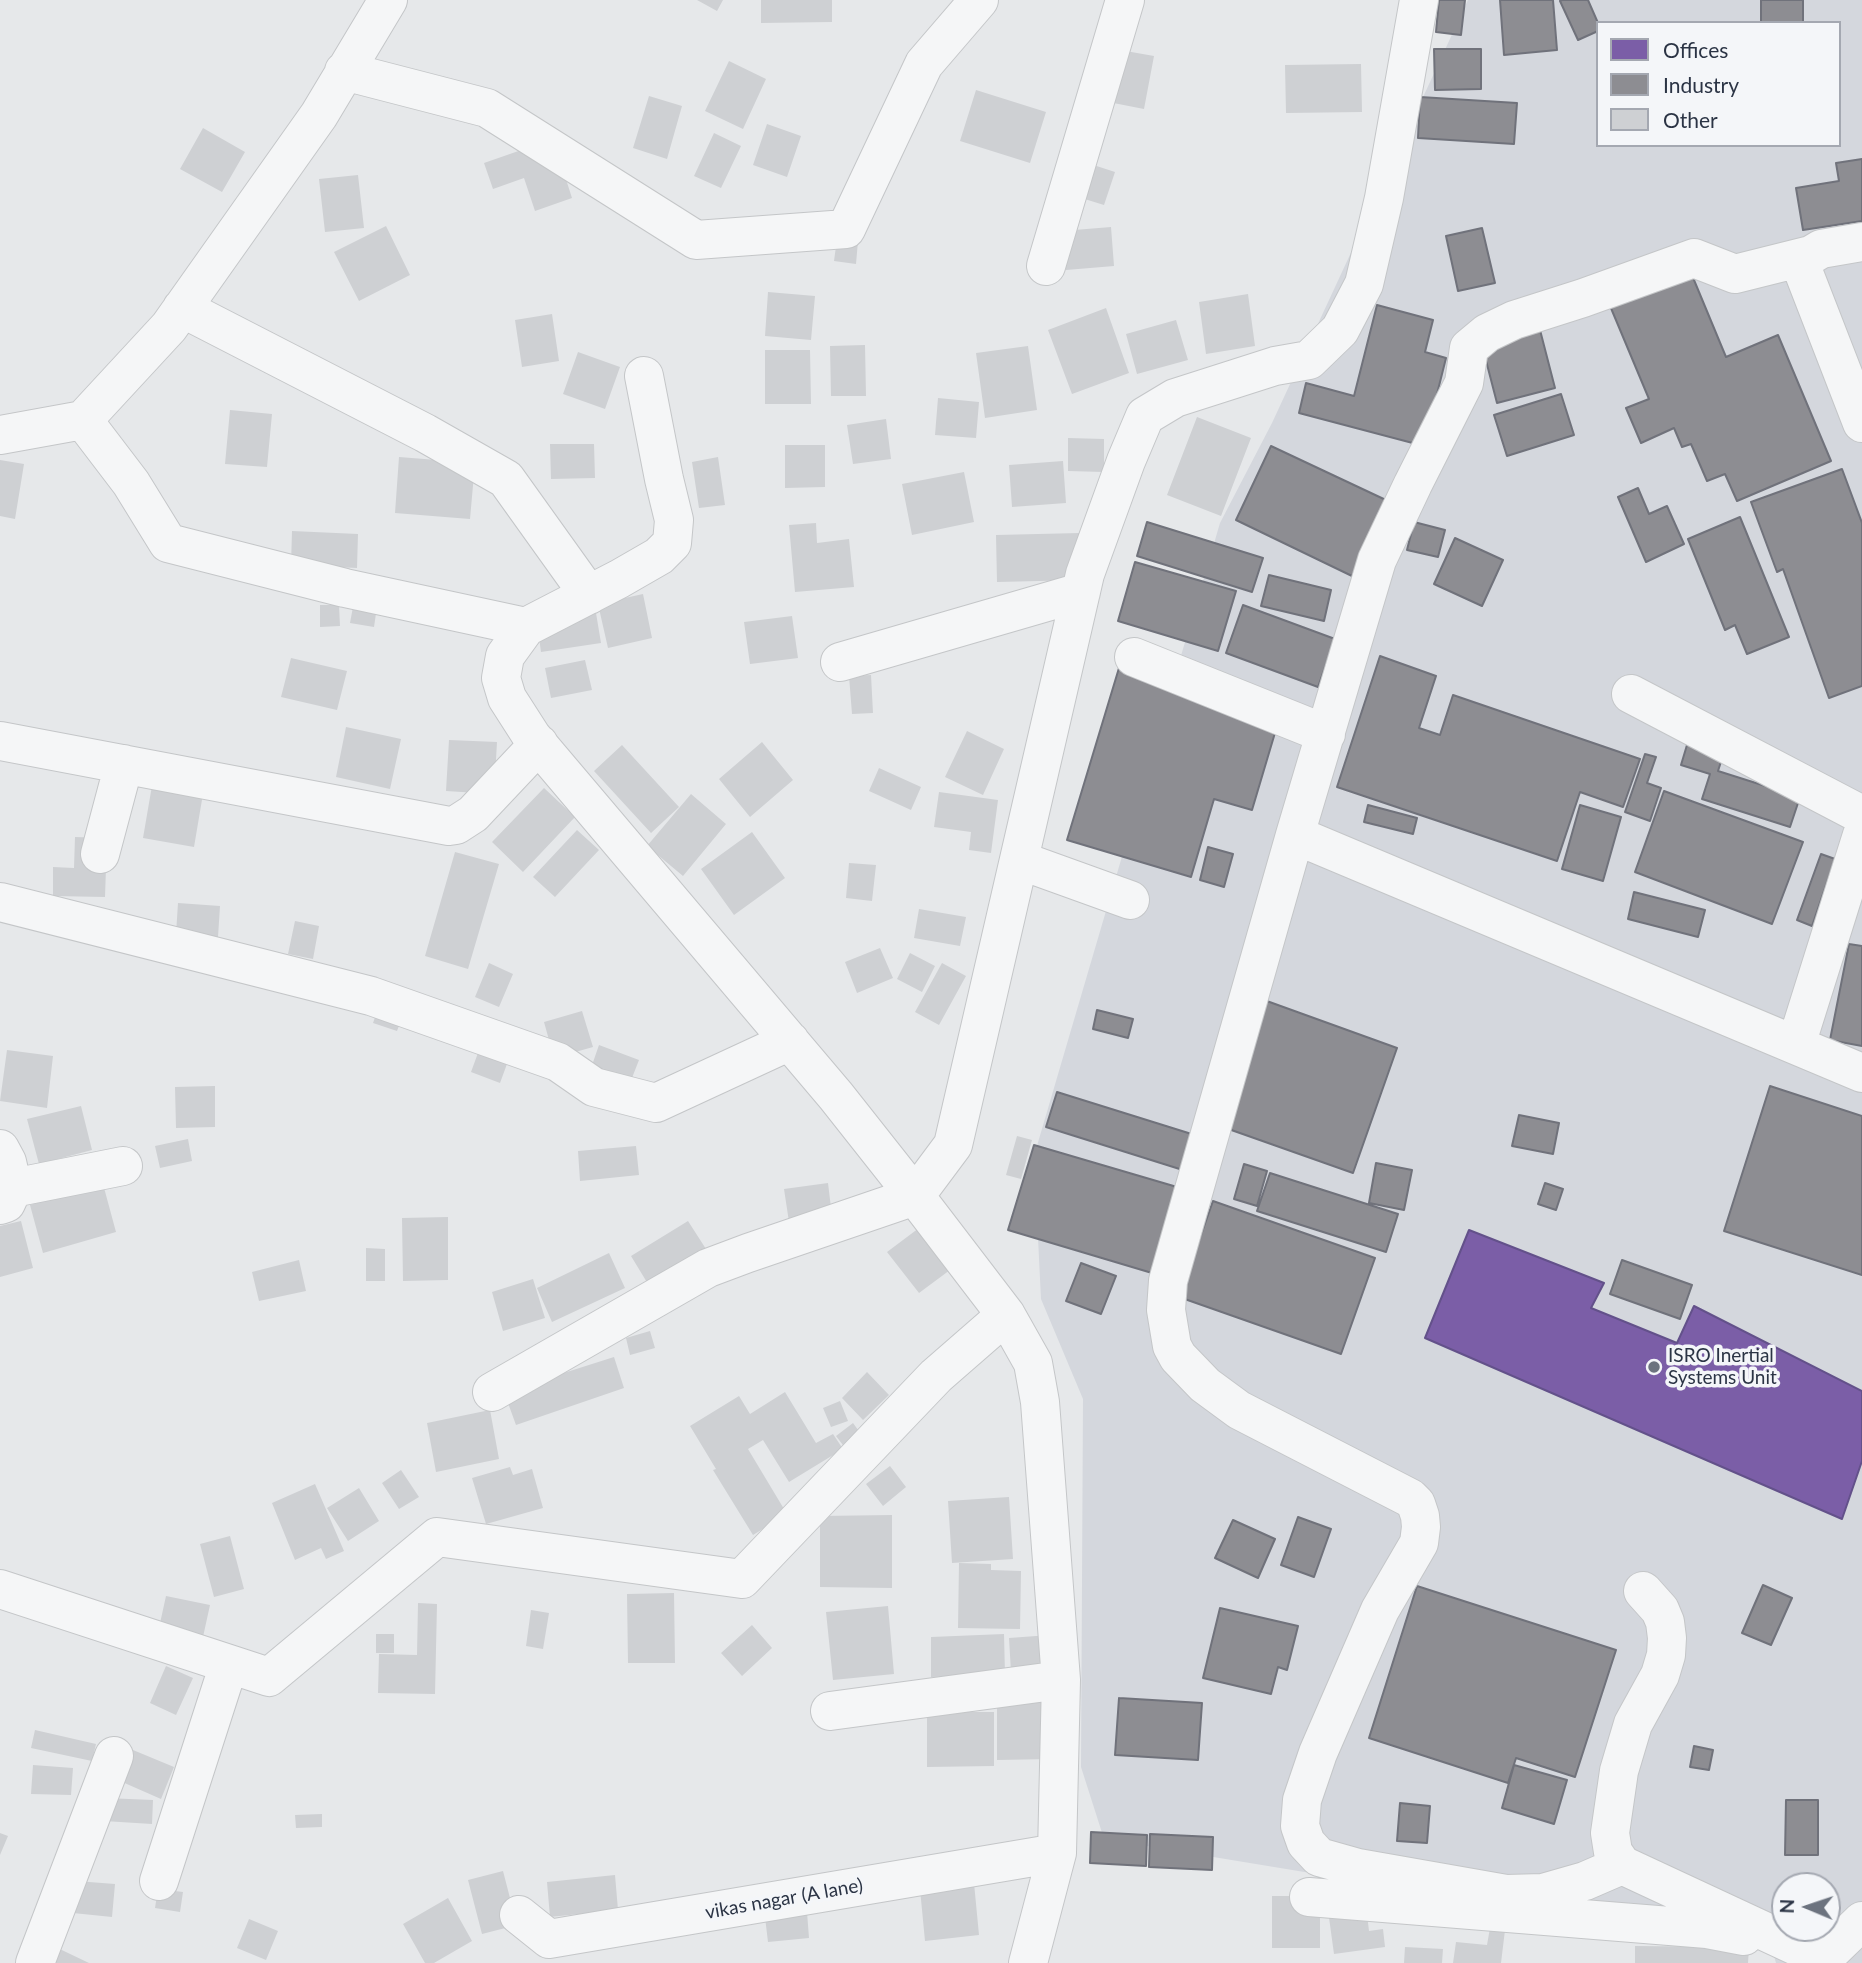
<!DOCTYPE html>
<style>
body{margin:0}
#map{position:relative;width:1862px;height:1963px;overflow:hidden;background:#e6e8ea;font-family:Lato,sans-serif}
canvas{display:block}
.legend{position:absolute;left:1596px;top:21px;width:245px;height:126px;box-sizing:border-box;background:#f4f6f9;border:2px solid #a4a8b1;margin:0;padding:9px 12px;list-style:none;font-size:21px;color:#2b3445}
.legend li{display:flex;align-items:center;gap:14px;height:35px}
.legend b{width:35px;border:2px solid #a4a8b1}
.north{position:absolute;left:1771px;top:1872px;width:70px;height:70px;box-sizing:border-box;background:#f4f6f9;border:2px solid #a4a8b1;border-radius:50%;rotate:272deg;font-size:19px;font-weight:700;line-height:28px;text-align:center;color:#2b3445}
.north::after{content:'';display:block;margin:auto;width:24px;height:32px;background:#6c737f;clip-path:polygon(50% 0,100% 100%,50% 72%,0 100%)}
</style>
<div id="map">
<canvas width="1862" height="1963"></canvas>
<ul class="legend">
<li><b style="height:19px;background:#7b5ea7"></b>Offices</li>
<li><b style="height:19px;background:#8d8d92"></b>Industry</li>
<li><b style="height:19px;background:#ced0d3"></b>Other</li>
</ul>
<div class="north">N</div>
</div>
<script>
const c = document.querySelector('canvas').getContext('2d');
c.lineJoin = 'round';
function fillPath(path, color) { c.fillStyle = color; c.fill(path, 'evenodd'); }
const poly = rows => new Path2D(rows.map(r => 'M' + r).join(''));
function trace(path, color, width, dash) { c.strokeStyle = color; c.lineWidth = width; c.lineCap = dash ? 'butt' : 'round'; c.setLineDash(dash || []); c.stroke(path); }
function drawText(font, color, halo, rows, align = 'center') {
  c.font = font + ' Lato,sans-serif'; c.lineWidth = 7; c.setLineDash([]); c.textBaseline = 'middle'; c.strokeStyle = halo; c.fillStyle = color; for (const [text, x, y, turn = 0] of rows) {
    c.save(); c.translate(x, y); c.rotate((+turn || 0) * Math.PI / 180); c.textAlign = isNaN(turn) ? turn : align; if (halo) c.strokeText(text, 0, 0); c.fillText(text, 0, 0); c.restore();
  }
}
const built = poly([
 [1468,0,1862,0,1862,1963,1776,1963,1772,1949,1104,1839,1081,1767,1083,1399,1041,1299,1034,1156,1220,523,1272,423],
 [1598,23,1839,23,1839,145,1598,145],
 [1785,1886,1827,1886,1827,1928,1785,1928]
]);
const offices = poly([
 [1469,1230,1604,1283,1591,1308,1677,1343,1694,1306,1862,1391,1862,1461,1842,1519,1425,1338,1469,1230]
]);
const industry = poly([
 [1439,0,1465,0,1461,35,1436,32,1439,0],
 [1500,0,1553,0,1557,50,1504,55,1500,0],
 [1562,0,1588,0,1598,23,1598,31,1578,40,1560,1,1562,0],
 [1761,0,1803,0,1803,23,1761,23,1761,0],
 [1434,49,1481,49,1481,89,1435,90,1434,49],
 [1420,97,1517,103,1514,144,1418,138,1420,97],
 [1862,159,1862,221,1803,230,1796,188,1839,181,1836,163,1862,159],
 [1482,228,1495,283,1458,291,1446,236,1482,228],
 [1689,268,1726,357,1778,335,1831,461,1737,501,1725,474,1707,481,1691,444,1682,447,1674,428,1641,443,1626,408,1649,399,1608,301,1689,268],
 [1377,305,1433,320,1425,352,1446,358,1424,446,1299,413,1306,383,1354,396,1377,305],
 [1540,330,1555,388,1497,403,1482,345,1540,330],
 [1561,394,1574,435,1507,456,1494,415,1561,394],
 [1271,446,1388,501,1352,576,1236,520,1271,446],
 [1842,469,1862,523,1862,686,1829,698,1783,569,1777,572,1751,502,1842,469],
 [1638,488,1649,514,1667,506,1684,544,1646,562,1618,497,1638,488],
 [1740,517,1789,637,1747,654,1735,625,1725,630,1688,539,1740,517],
 [1147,522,1263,558,1252,592,1137,556,1147,522],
 [1414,522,1445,530,1438,557,1407,550,1414,522],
 [1455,538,1503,560,1482,606,1434,584,1455,538],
 [1135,562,1236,591,1218,651,1118,621,1135,562],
 [1269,575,1331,590,1324,621,1261,606,1269,575],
 [1243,605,1335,639,1318,687,1226,653,1243,605],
 [1380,656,1436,676,1419,728,1440,735,1453,695,1640,759,1623,807,1580,792,1557,861,1337,787,1380,656],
 [1119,668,1280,716,1252,810,1214,799,1191,877,1067,840,1119,668],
 [1690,735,1726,746,1718,771,1800,797,1790,827,1702,799,1710,774,1681,765,1690,735],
 [1645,754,1656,757,1647,783,1661,788,1650,821,1625,812,1645,754],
 [1664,791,1803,842,1772,924,1635,872,1664,791],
 [1368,805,1417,818,1413,834,1364,822,1368,805],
 [1580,805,1621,817,1603,881,1562,869,1580,805],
 [1208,847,1233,854,1224,887,1200,880,1208,847],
 [1821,854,1835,859,1812,926,1797,920,1821,854],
 [1634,892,1705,910,1698,937,1628,919,1634,892],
 [1849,944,1862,946,1862,1046,1830,1040,1849,944],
 [1264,1000,1397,1048,1353,1173,1220,1126,1264,1000],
 [1097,1010,1133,1019,1128,1038,1093,1029,1097,1010],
 [1770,1086,1862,1116,1862,1275,1724,1231,1770,1086],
 [1057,1092,1198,1136,1186,1171,1046,1127,1057,1092],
 [1519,1115,1559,1123,1553,1154,1512,1146,1519,1115],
 [1034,1145,1177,1187,1152,1273,1008,1230,1034,1145],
 [1376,1163,1412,1170,1404,1210,1369,1203,1376,1163],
 [1244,1164,1267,1171,1257,1206,1234,1199,1244,1164],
 [1270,1173,1398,1214,1386,1252,1257,1211,1270,1173],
 [1545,1183,1563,1189,1556,1210,1538,1204,1545,1183],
 [1213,1201,1375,1258,1341,1354,1179,1297,1213,1201],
 [1622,1260,1692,1285,1680,1319,1610,1294,1622,1260],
 [1081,1263,1116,1276,1101,1314,1066,1301,1081,1263],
 [1298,1517,1331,1529,1314,1577,1281,1565,1298,1517],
 [1233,1520,1275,1539,1258,1578,1215,1558,1233,1520],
 [1763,1585,1792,1598,1771,1645,1742,1633,1763,1585],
 [1417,1586,1616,1650,1575,1777,1516,1758,1508,1783,1369,1738,1417,1586],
 [1220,1608,1298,1626,1287,1670,1278,1667,1271,1694,1203,1678,1220,1608],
 [1119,1698,1202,1703,1198,1760,1115,1755,1119,1698],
 [1694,1746,1713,1750,1709,1770,1690,1767,1694,1746],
 [1514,1765,1567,1780,1554,1824,1502,1808,1514,1765],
 [1786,1800,1818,1800,1818,1855,1785,1855,1786,1800],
 [1400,1803,1430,1806,1427,1843,1397,1841,1400,1803],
 [1091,1832,1147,1835,1146,1866,1090,1863,1091,1832],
 [1150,1834,1213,1837,1212,1870,1149,1867,1150,1834]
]);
const building = poly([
 [697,0,723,0,717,11],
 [761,0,832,0,832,22,761,23],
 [1103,47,1154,56,1144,109,1093,99],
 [729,61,766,79,743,129,705,111],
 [1361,64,1362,112,1286,113,1285,65],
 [976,90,1046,112,1030,163,960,141],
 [649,96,682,106,667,159,633,148],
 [767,124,801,136,787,177,753,165],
 [203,128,245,152,222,192,180,169],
 [714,133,741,146,721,188,694,176],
 [553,139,572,198,535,211,524,178,493,189,484,163],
 [1072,158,1115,172,1104,205,1062,192],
 [358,175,364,228,325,232,319,179],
 [386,226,410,275,359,301,334,252],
 [1111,227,1114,266,1066,270,1062,231],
 [837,239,858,241,856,264,834,261],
 [768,292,815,296,811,340,765,336],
 [1248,294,1255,346,1206,354,1199,302],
 [1106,308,1129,373,1072,394,1048,330],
 [552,314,559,361,522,367,515,320],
 [1176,320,1188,360,1137,374,1126,334],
 [865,345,866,396,831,396,830,346],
 [1028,346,1037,410,985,418,976,353],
 [765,350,810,350,811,404,765,404],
 [578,352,620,367,605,409,563,394],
 [938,398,979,402,976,438,935,435],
 [230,410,272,414,267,467,225,464],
 [1197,417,1251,438,1221,516,1167,495],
 [886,419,891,459,853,464,847,425],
 [1068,438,1104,439,1104,472,1068,471],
 [550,444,594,444,595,478,551,479],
 [785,445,825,445,825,487,785,488],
 [399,457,475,463,470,519,395,513],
 [718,457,725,505,699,508,692,462],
 [0,460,24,464,15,519,0,516],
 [1063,461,1066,503,1012,507,1009,465],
 [964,472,974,522,912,535,902,484],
 [816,523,817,543,849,539,854,587,795,592,789,525],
 [292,531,358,534,357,568,291,565],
 [1080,533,1081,580,997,582,996,535],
 [643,594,652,638,608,648,598,604],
 [355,596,378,600,374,627,350,623],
 [320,605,339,605,340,626,320,627],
 [596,613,601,643,541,652,537,623],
 [792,616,798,658,750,664,744,622],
 [291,658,347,671,337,710,281,697],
 [585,660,592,690,551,698,545,668],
 [871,675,873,713,852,714,849,676],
 [346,727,401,739,390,789,336,777],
 [967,731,1004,749,983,795,945,777],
 [449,740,497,742,494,794,446,791],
 [762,742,793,780,750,817,719,779],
 [622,745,679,807,651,833,594,771],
 [879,768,921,787,911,810,869,791],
 [154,774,205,782,194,847,143,838],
 [544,788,575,817,523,872,492,842],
 [939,792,998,800,991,853,969,850,971,832,934,827],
 [691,794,726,824,683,876,647,846],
 [577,830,599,850,555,897,533,877],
 [752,832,785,878,734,915,701,869],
 [75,837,107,838,105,897,53,896,53,867,74,868],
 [455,852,499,864,468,969,425,956],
 [849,863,876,865,872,901,846,898],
 [178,903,220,906,218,937,176,934],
 [919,909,966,917,960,946,914,938],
 [295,921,319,926,313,959,288,954],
 [880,948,893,978,857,993,845,962],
 [910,953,935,966,922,992,897,979],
 [489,963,513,974,499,1007,475,997],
 [942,963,966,976,939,1025,915,1012],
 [380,1003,404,1012,397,1031,373,1023],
 [582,1011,593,1047,554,1058,544,1022],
 [482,1042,511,1053,500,1083,471,1072],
 [599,1045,639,1060,630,1083,591,1068],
 [7,1050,53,1056,47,1108,0,1101],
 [215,1086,215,1127,176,1128,175,1087],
 [81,1106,92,1150,39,1164,27,1119],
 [1017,1136,1032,1140,1021,1179,1006,1175],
 [188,1139,192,1161,160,1168,155,1146],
 [636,1146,639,1175,580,1181,578,1151],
 [828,1183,832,1216,789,1222,784,1189],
 [103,1184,116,1232,43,1253,30,1205],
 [448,1217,448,1280,403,1281,402,1218],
 [21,1221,33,1268,0,1277,0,1226],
 [688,1221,706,1249,648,1284,631,1256],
 [919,1228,950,1270,919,1293,887,1252],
 [366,1248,385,1249,385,1281,366,1281],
 [609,1253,625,1288,552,1322,537,1288],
 [299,1260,306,1291,259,1301,252,1272],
 [533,1279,545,1318,503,1331,492,1292],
 [650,1331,655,1348,630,1355,626,1338],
 [614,1357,624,1388,516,1425,504,1392],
 [867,1372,889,1395,863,1420,842,1398],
 [785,1392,816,1443,833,1434,843,1449,789,1482,763,1440,748,1449,787,1514,753,1535,713,1470,716,1469,690,1426,739,1396,750,1414],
 [840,1401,848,1421,831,1427,823,1408],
 [490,1410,499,1459,436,1472,427,1423],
 [853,1423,866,1441,849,1453,836,1436],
 [890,1466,906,1487,883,1506,866,1484],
 [510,1467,513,1475,532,1469,543,1508,486,1524,472,1478],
 [401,1470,419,1497,399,1509,382,1483],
 [315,1484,344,1551,326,1559,321,1548,295,1560,272,1503],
 [359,1488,379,1521,348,1541,327,1508],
 [1009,1497,1013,1559,952,1563,948,1501],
 [892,1515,892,1588,820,1587,820,1516],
 [230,1536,244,1589,214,1597,200,1544],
 [959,1563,991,1564,991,1570,1021,1571,1020,1629,958,1628],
 [674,1593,675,1663,628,1663,627,1594],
 [166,1596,210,1605,201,1646,157,1637],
 [418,1603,437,1604,435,1694,378,1693,379,1654,417,1655],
 [888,1606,894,1674,833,1680,826,1612],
 [531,1610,549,1613,543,1649,526,1646],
 [752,1625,772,1648,742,1676,721,1653],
 [376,1634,394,1634,394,1653,376,1653],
 [1004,1634,1005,1675,931,1677,931,1637],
 [1050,1635,1052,1669,1011,1672,1009,1638],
 [166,1666,193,1678,176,1715,150,1703],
 [1051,1700,1052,1759,997,1760,997,1701],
 [927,1712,994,1712,994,1766,927,1767],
 [35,1730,96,1744,92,1761,31,1748],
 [133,1750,174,1767,161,1799,120,1781],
 [33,1765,73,1768,71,1795,31,1794],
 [105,1798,153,1800,152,1824,104,1821],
 [322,1814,322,1827,296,1828,295,1815],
 [0,1833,8,1836,0,1855],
 [503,1871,517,1925,482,1934,468,1880],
 [615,1875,618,1910,550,1917,547,1882],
 [76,1881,115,1884,112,1917,73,1913],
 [974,1883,979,1935,925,1941,920,1889],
 [158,1889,183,1892,180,1912,155,1908],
 [1272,1896,1320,1896,1320,1948,1272,1948],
 [448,1898,472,1941,434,1963,425,1963,403,1924],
 [1365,1898,1369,1931,1383,1929,1385,1947,1334,1954,1327,1903],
 [807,1912,809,1938,768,1942,765,1917],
 [249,1919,278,1931,266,1960,237,1948],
 [1490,1928,1505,1930,1501,1963,1453,1963,1456,1942,1487,1945],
 [45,1942,89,1963,34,1963],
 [1635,1946,1749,1947,1748,1963,1635,1963],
 [1405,1947,1443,1949,1442,1963,1404,1963]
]);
const minor = poly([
 [344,71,487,108,696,240,846,229,924,64,979,0],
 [1862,242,1821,249,1811,255,1805,262,1802,268,1862,423],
 [1046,266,1125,0],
 [182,308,425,433,506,479,589,595],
 [83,420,131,483,168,543,345,588,526,627],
 [0,435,83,420,169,327,319,115,388,0],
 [1134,657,1326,734],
 [840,662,1081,592],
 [1631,694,1862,815],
 [0,741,449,826,456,825,473,814,539,744],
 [1295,835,1862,1073],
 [100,854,124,764],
 [1019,860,1130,900],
 [0,902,371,996,558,1062,594,1087,656,1103,790,1041],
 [1796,1045,1862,835],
 [0,1149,7,1162,13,1188,6,1203,0,1205],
 [13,1188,123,1166],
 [492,1392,708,1268,748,1253,915,1196,836,1096,532,737,507,698,501,678,505,656,526,627,619,579,659,556,672,543,674,520,664,479,644,376],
 [0,1589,269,1677,437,1537,742,1579,936,1376,1006,1315],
 [1643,1591,1660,1610,1665,1622,1667,1638,1666,1655,1660,1675,1633,1724,1619,1771,1610,1833,1613,1852,1622,1865,1824,1959],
 [830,1711,1061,1680],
 [1622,1865,1585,1881,1543,1893,1506,1894,1358,1868,1319,1857,1306,1843,1300,1826,1302,1800,1318,1753,1380,1610,1419,1543,1421,1527,1420,1516,1416,1504,1410,1498,1239,1410,1205,1385,1178,1357,1172,1346,1166,1310,1168,1281,1295,835,1377,560,1413,484,1464,383,1469,348,1487,333,1514,320,1583,298,1694,258,1735,274,1811,255],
 [159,1881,229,1664],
 [1309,1897,1707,1929,1744,1936],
 [519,1915,549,1939,1057,1853],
 [35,1963,114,1756],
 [1028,1963,1057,1853,1061,1680,1040,1402,1033,1363,1006,1315,915,1196,953,1145,1085,574,1126,461,1145,416,1175,398,1275,366,1309,360,1340,330,1364,284,1384,198,1419,0],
 [1823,1963,1829,1953,1862,1921]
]);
const markers = [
 [1654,1367,7,"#6c737f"]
];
const poiNames = [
 ["ISRO Inertial",1668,1356],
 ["Systems Unit",1668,1378]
];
const streetNames = [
 ["vikas nagar (A lane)",784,1899,-10]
];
fillPath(built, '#d4d7dd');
fillPath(offices, '#7b5ea7');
trace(offices, '#63518a', 2);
fillPath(industry, '#8d8d92');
trace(industry, '#70727b', 2);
fillPath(building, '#ced0d3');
trace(minor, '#c4c6c8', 40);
trace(minor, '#f5f6f7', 38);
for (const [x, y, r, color] of markers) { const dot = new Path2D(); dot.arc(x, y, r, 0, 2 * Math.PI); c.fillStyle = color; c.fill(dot); trace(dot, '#f4f6f9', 2.5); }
drawText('19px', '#2b3445', '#f4f6f9', poiNames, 'left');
drawText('19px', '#2b3445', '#f4f6f9', streetNames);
</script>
